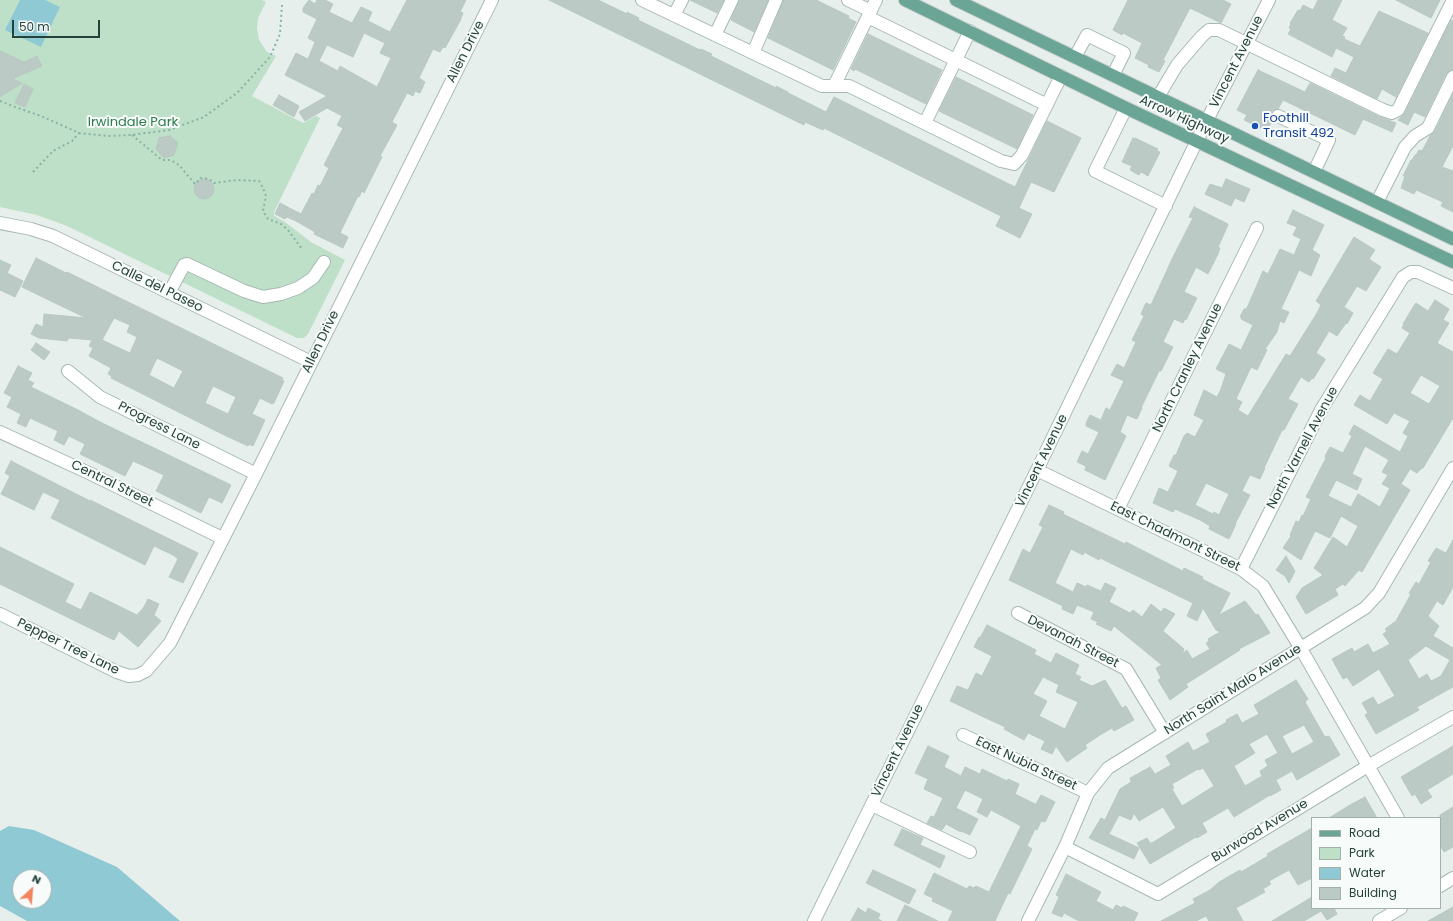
<!DOCTYPE html>
<style>
body{margin:0}
#map{position:relative;width:1453px;height:921px;overflow:hidden;background:#e6efeb;font-family:Poppins,sans-serif}
canvas{display:block}
.legend{position:absolute;left:1311px;top:817px;width:130px;height:92px;box-sizing:border-box;background:#f7fbf9;border:1px solid #a3b1ad;margin:0;padding:5px 7px;list-style:none;font-size:12px;color:#24423a}
.legend li{display:flex;align-items:center;gap:8px;height:20px}
.legend b{width:20px;border:1px solid #a3b1ad}
.north{position:absolute;left:12px;top:869px;width:40px;height:40px;box-sizing:border-box;background:#f7fbf9;border:1px solid #a3b1ad;border-radius:50%;rotate:26deg;font-size:11px;font-weight:700;line-height:16px;text-align:center;color:#24423a}
.north::after{content:'';display:block;margin:auto;width:14px;height:18px;background:#f4845f;clip-path:polygon(50% 0,100% 100%,50% 72%,0 100%)}
.scale{position:absolute;left:12px;top:20px;width:88px;height:18px;box-sizing:border-box;border:2px solid #24423a;border-top:0;padding-left:5px;font-size:12px;line-height:14px;white-space:nowrap;color:#24423a;-webkit-text-stroke:3px #f7fbf9;paint-order:stroke}
</style>
<div id="map">
<canvas width="1453" height="921"></canvas>
<ul class="legend">
<li><b style="height:5px;background:#6aa596"></b>Road</li>
<li><b style="height:11px;background:#bfe0c8"></b>Park</li>
<li><b style="height:11px;background:#8ec9d4"></b>Water</li>
<li><b style="height:11px;background:#bbcac4"></b>Building</li>
</ul>
<div class="north">N</div>
<div class="scale">50 m</div>
</div>
<script>
const c = document.querySelector('canvas').getContext('2d');
c.lineJoin = 'round';
function fillPath(path, color) { c.fillStyle = color; c.fill(path, 'evenodd'); }
const poly = rows => new Path2D(rows.map(r => 'M' + r).join(''));
function trace(path, color, width, dash) { c.strokeStyle = color; c.lineWidth = width; c.lineCap = dash ? 'butt' : 'round'; c.setLineDash(dash || []); c.stroke(path); }
function drawText(font, color, halo, rows, align = 'center') {
  c.font = font + ' Poppins,sans-serif'; c.lineWidth = 4; c.setLineDash([]); c.textBaseline = 'middle'; c.strokeStyle = halo; c.fillStyle = color; for (const [text, x, y, turn = 0] of rows) {
    c.save(); c.translate(x, y); c.rotate((+turn || 0) * Math.PI / 180); c.textAlign = isNaN(turn) ? turn : align; if (halo) c.strokeText(text, 0, 0); c.fillText(text, 0, 0); c.restore();
  }
}
const green = poly([
 [0,0,262,0,266,2,258,18,257,28,259,40,267,52,276,56,252,96,303,123,316,116,320,118,274,212,274,216,285,222,311,242,345,260,308,334,304,338,297,338,67,226,37,215,0,207]
]);
const water = poly([
 [20,0,45,0,60,7,41,47,5,30],
 [9,826,34,830,117,867,180,921,27,921,0,906,0,831],
 [20,877,44,877,44,901,20,901]
]);
const building = poly([
 [309,0,315,4,317,0,325,0,333,4,329,12,352,23,361,7,372,12,368,21,390,32,407,0,466,0,460,12,463,13,460,21,445,48,443,47,440,52,433,49,419,78,425,82,420,93,415,91,413,96,407,93,392,122,397,125,380,156,382,157,364,193,362,191,359,197,358,196,340,233,348,237,343,248,314,234,315,232,296,221,287,217,285,219,275,214,280,203,301,214,312,193,314,194,318,185,320,186,329,168,324,165,343,128,337,125,342,116,327,108,305,121,299,112,327,96,285,75,296,53,308,59,315,42,308,38,317,19,303,12,303,8,309,0],
 [364,33,385,43,380,53,391,58,377,87,340,66,338,71,319,61,327,45,353,57,364,33],
 [549,0,598,0,627,14,627,12,639,18,638,20,700,50,701,49,712,54,711,56,776,88,776,86,788,92,788,93,826,112,834,97,1015,187,1047,121,1081,138,1054,192,1031,182,1019,208,1032,214,1020,238,996,226,1001,216,824,128,823,130,805,122,804,125,549,0],
 [690,0,724,0,717,13,690,0],
 [739,0,768,0,754,32,731,20,739,0],
 [783,0,816,0,849,16,848,18,856,22,833,70,768,38,783,0],
 [1128,0,1223,0,1231,4,1221,23,1190,8,1163,60,1165,61,1159,72,1148,67,1149,65,1135,58,1142,43,1123,33,1122,35,1113,30,1128,0],
 [1318,0,1342,0,1332,20,1347,28,1342,36,1345,37,1344,39,1360,46,1379,11,1428,33,1396,97,1382,89,1377,99,1331,76,1335,68,1346,73,1354,57,1336,48,1332,57,1288,34,1291,29,1289,28,1291,24,1290,23,1298,10,1300,11,1303,5,1313,10,1318,0],
 [1396,0,1440,0,1431,18,1396,0],
 [1451,20,1453,21,1453,70,1449,71,1446,74,1425,117,1414,112,1408,125,1398,120,1405,113,1451,20],
 [868,34,942,70,926,104,855,69,854,71,851,69,868,34],
 [0,51,24,62,37,56,42,66,12,79,22,83,0,97,0,51],
 [1258,70,1305,92,1310,83,1380,117,1396,123,1392,132,1363,119,1355,135,1283,100,1278,109,1274,110,1271,112,1271,117,1272,121,1267,131,1244,120,1247,115,1237,110,1258,70],
 [956,77,1033,115,1017,149,939,111,956,77],
 [24,84,33,89,25,107,15,103,24,84],
 [1453,94,1453,146,1442,167,1453,171,1453,212,1441,206,1443,202,1416,190,1414,194,1401,188,1405,176,1403,176,1411,160,1412,160,1415,155,1416,155,1419,150,1422,151,1430,136,1435,131,1453,94],
 [279,95,299,106,294,117,273,105,279,95],
 [170,136,178,143,174,155,164,158,156,149,159,138,170,136],
 [1133,138,1135,139,1135,138,1158,149,1157,151,1160,152,1148,176,1141,172,1139,175,1130,170,1132,166,1122,162,1133,138],
 [1226,179,1250,189,1244,202,1235,198,1231,206,1205,194,1210,184,1222,188,1226,179],
 '194 189a10 10 0 1 1 20 0a10 10 0 1 1-20 0Z',
 [1194,207,1228,224,1228,225,1218,247,1220,248,1218,254,1208,274,1196,267,1184,292,1197,298,1186,320,1185,319,1183,323,1174,319,1163,342,1173,347,1161,371,1159,371,1141,408,1142,408,1137,419,1127,415,1120,432,1126,436,1105,480,1085,470,1086,466,1077,462,1082,451,1088,454,1099,432,1086,426,1086,423,1090,415,1101,420,1106,408,1110,410,1111,408,1124,381,1111,375,1117,364,1124,368,1136,342,1132,340,1144,316,1141,314,1146,303,1151,305,1173,257,1193,218,1189,217,1194,207],
 [1293,210,1324,225,1312,250,1320,255,1311,276,1299,270,1281,309,1289,312,1284,323,1280,321,1277,332,1265,349,1267,350,1257,370,1251,367,1236,399,1242,402,1238,410,1248,416,1286,354,1290,356,1317,313,1321,305,1316,301,1354,237,1375,250,1369,259,1381,267,1366,291,1357,286,1344,307,1353,313,1347,324,1346,323,1337,336,1329,331,1316,353,1325,359,1325,360,1313,379,1312,378,1309,382,1301,377,1288,399,1298,404,1297,406,1284,430,1282,430,1264,468,1265,468,1260,479,1250,475,1242,491,1250,495,1235,524,1236,524,1229,539,1209,529,1210,526,1200,520,1175,509,1173,512,1153,503,1159,488,1168,492,1178,471,1169,466,1174,455,1176,455,1184,436,1187,433,1195,437,1204,420,1194,415,1204,390,1217,397,1221,389,1226,374,1216,369,1229,344,1241,350,1253,325,1241,319,1242,318,1240,317,1244,309,1246,309,1247,308,1263,271,1268,274,1280,249,1294,255,1301,239,1293,235,1297,227,1287,223,1293,210],
 [1206,483,1229,494,1219,515,1214,512,1213,514,1195,505,1206,483],
 [36,258,66,273,67,272,283,378,282,380,284,381,274,403,272,404,260,398,252,414,265,420,253,446,249,444,248,446,218,432,111,378,112,376,108,374,111,368,89,356,93,348,89,346,92,340,69,338,67,341,39,338,31,334,36,324,43,327,44,314,86,318,22,287,36,258],
 [114,318,130,325,127,332,137,337,130,353,102,340,114,318],
 [157,358,183,371,174,388,149,375,157,358],
 [213,386,236,397,228,414,205,403,213,386],
 [0,260,11,265,7,273,23,281,15,297,0,290,0,260],
 [1435,300,1449,309,1443,320,1449,323,1437,343,1453,352,1453,418,1423,468,1422,468,1417,473,1410,469,1401,484,1410,490,1362,572,1359,570,1345,586,1343,584,1335,589,1338,595,1306,614,1296,597,1302,588,1323,575,1314,568,1333,537,1347,547,1358,526,1341,516,1330,538,1315,531,1301,560,1283,548,1291,536,1290,535,1296,521,1299,522,1302,515,1303,516,1311,499,1306,497,1326,458,1325,456,1330,447,1343,453,1352,436,1349,434,1354,425,1400,452,1408,436,1403,433,1410,421,1394,413,1387,424,1354,405,1360,395,1370,401,1383,379,1373,373,1388,349,1397,354,1410,333,1402,328,1404,324,1403,324,1415,304,1416,303,1428,311,1435,300],
 [1421,375,1440,386,1429,404,1410,393,1421,375],
 [1365,446,1389,460,1382,472,1388,475,1382,484,1390,488,1380,507,1358,494,1351,507,1328,496,1336,480,1357,490,1362,479,1352,474,1365,446],
 [36,343,50,352,44,360,31,350,36,343],
 [18,366,32,373,28,380,34,383,31,387,78,410,102,423,231,485,222,503,209,497,201,513,156,491,164,475,133,461,125,476,80,454,85,444,69,436,64,445,54,440,58,431,30,418,26,427,17,423,21,414,7,407,12,397,4,393,18,366],
 [11,461,90,501,90,500,198,553,183,583,169,577,178,559,173,555,154,546,145,565,51,518,60,500,43,492,34,510,1,494,10,476,5,473,11,461],
 [1049,505,1064,512,1063,514,1125,544,1126,542,1173,566,1183,571,1184,568,1203,577,1202,579,1230,593,1219,615,1245,601,1256,615,1258,614,1270,633,1239,649,1240,650,1186,684,1188,687,1170,700,1158,680,1161,678,1156,668,1162,665,1114,626,1111,631,1096,624,1098,622,1091,619,1094,612,1077,605,1073,614,1062,609,1063,606,1009,580,1023,549,1030,553,1043,527,1039,525,1049,505],
 [1071,549,1083,555,1084,552,1099,560,1100,558,1193,603,1187,616,1197,621,1203,608,1216,630,1220,632,1208,639,1209,641,1206,643,1210,649,1192,659,1187,650,1182,654,1184,649,1163,631,1175,614,1164,608,1161,612,1151,604,1142,617,1133,610,1130,613,1109,602,1116,588,1105,583,1101,591,1087,585,1086,587,1077,583,1073,592,1055,583,1071,549],
 [1453,540,1453,587,1443,605,1437,601,1428,616,1439,626,1433,636,1453,648,1453,687,1417,707,1419,710,1376,734,1365,715,1368,713,1362,703,1373,697,1378,705,1395,696,1379,669,1353,686,1347,677,1343,679,1332,659,1352,648,1354,652,1368,644,1373,653,1390,644,1383,634,1387,631,1385,629,1396,621,1411,594,1409,593,1416,582,1419,584,1431,562,1428,561,1436,548,1446,553,1453,540],
 [1426,646,1450,660,1441,676,1431,681,1427,674,1419,679,1408,660,1426,646],
 [0,547,74,584,65,602,81,610,90,592,137,615,144,607,148,599,159,604,154,615,161,621,138,647,119,631,114,640,0,584,0,547],
 [1286,556,1295,571,1289,583,1285,576,1276,570,1286,556],
 [987,625,1036,650,1034,654,1051,663,1056,653,1079,665,1075,674,1081,677,1079,680,1092,686,1105,680,1122,708,1126,706,1134,720,1114,731,1112,728,1100,735,1085,745,1087,748,1067,762,1056,746,1052,754,1041,749,1045,741,1028,733,1024,740,1004,729,1005,727,950,701,957,686,968,690,976,673,982,676,992,656,974,647,979,637,980,638,987,625],
 [1043,677,1059,685,1056,692,1078,702,1065,729,1039,716,1047,701,1033,694,1043,677],
 [1296,680,1308,699,1305,702,1318,725,1325,737,1329,736,1340,755,1297,780,1292,771,1276,780,1281,790,1270,796,1270,795,1234,817,1228,808,1202,823,1207,832,1197,838,1196,837,1150,864,1137,843,1147,838,1150,843,1152,843,1176,828,1163,807,1139,821,1134,813,1131,820,1119,815,1109,834,1139,848,1134,859,1089,838,1101,818,1105,820,1120,789,1131,782,1130,778,1132,777,1150,767,1155,774,1171,765,1166,756,1188,742,1193,751,1210,742,1206,734,1227,722,1226,720,1237,714,1242,723,1259,714,1254,705,1296,680],
 [1304,725,1314,742,1292,754,1282,736,1304,725],
 [1267,734,1278,753,1265,760,1268,766,1260,771,1262,776,1245,786,1234,766,1255,753,1249,744,1267,734],
 [1203,768,1214,786,1182,806,1172,789,1174,788,1172,784,1198,769,1199,770,1203,768],
 [928,746,949,756,944,767,961,776,965,767,980,774,982,769,1007,781,1008,779,1019,784,1015,794,1035,804,1036,804,1041,795,1055,802,1045,822,1041,821,1037,830,1035,829,1027,846,1032,849,1010,894,1008,893,995,921,948,921,953,911,932,901,933,898,924,894,934,873,967,889,969,886,974,888,976,886,989,892,1021,826,991,810,987,817,977,812,983,799,965,790,956,808,978,819,970,835,961,831,961,832,946,824,942,830,927,823,931,816,934,817,943,798,924,789,928,779,915,773,928,746],
 [1453,746,1453,774,1427,790,1432,797,1421,804,1415,794,1412,796,1401,777,1453,746],
 [1365,797,1377,818,1329,818,1350,805,1365,797],
 [1453,807,1453,847,1444,852,1440,845,1440,815,1453,807],
 [1312,828,1312,878,1298,885,1289,870,1269,881,1271,884,1263,889,1265,892,1236,908,1243,921,1209,921,1206,916,1196,921,1161,921,1195,903,1193,899,1210,890,1219,882,1240,870,1241,872,1268,856,1267,854,1312,828],
 [902,829,923,838,920,845,945,856,940,868,894,845,902,829],
 [873,870,916,890,909,904,866,883,873,870],
 [1066,874,1101,892,1096,901,1113,910,1116,905,1122,908,1123,906,1138,913,1134,921,1079,921,1064,913,1062,917,1052,913,1059,897,1056,895,1066,874],
 [1312,897,1312,908,1334,908,1337,914,1327,920,1321,911,1304,921,1272,921,1312,897],
 [905,905,938,921,897,921,905,905],
 [1453,907,1453,921,1428,921,1453,907],
 [858,908,866,913,868,908,880,914,878,919,882,921,851,921,858,908]
]);
const path = poly([
 [0,101,15,107,41,116,79,133,108,136,131,135,169,130,204,117,237,93,270,57,280,34,282,5],
 [132,135,162,160,171,160,179,165,195,184,201,178,209,179,214,183,237,180,259,181,263,188,266,196,263,211,268,219,281,224,288,230,302,249],
 [33,172,53,151,72,141,79,133]
]);
const minor = poly([
 [642,0,822,86,849,86,1001,161,1014,164,1022,155,1061,76],
 [848,0,871,11],
 [674,15,682,0],
 [868,17,1047,105],
 [715,35,732,0],
 [753,53,776,0],
 [1075,57,1087,35,1124,53,1113,75],
 [834,86,876,0],
 [1158,97,1177,65,1202,36,1209,30,1219,30,1383,110,1392,113,1398,110,1453,0],
 [1126,108,1095,171,1166,206],
 [1278,116,1329,140,1314,172],
 [925,123,970,31],
 [1377,202,1405,147,1415,136,1428,128,1453,77],
 [0,223,31,229,53,236,311,362],
 [169,293,184,265,187,264,244,291,263,297,281,294,298,288,313,278,324,262],
 [68,371,100,397,256,474],
 [0,432,91,474,222,538],
 [1037,470,1241,569,1263,586,1300,647,1398,818],
 [1118,509,1257,228],
 [1241,569,1321,410,1403,277,1411,272,1418,272,1453,288],
 [1018,613,1126,669,1165,733],
 [0,614,117,672,129,676,138,675,146,671,170,643,256,474,492,0],
 [963,735,1088,793],
 [872,805,970,852],
 [1065,847,1158,894,1368,766,1453,717],
 [1440,886,1453,878],
 [814,921,1037,470,1207,120,1269,0],
 [1028,921,1065,847,1088,793,1108,768,1365,608,1379,593,1453,468],
 [1379,921,1401,908]
]);
const major = poly([
 [905,0,1126,108,1453,262],
 [956,0,1453,239]
]);
const markers = [
 [1255,126,4,"#1a4fb4"]
];
const streetNames = [
 ["Allen Drive",466,52,-63],
 ["Vincent Avenue",1237,62,-63],
 ["Arrow Highway",1184,120,25],
 ["Calle del Paseo",157,287,26],
 ["Allen Drive",321,342,-64],
 ["North Cranley Avenue",1188,368,-64],
 ["Progress Lane",159,426,27],
 ["North Varnell Avenue",1303,448,-62],
 ["Vincent Avenue",1042,461,-64],
 ["Central Street",112,484,26],
 ["East Chadmont Street",1175,537,26],
 ["Devanah Street",1073,642,27],
 ["Pepper Tree Lane",68,647,26],
 ["North Saint Malo Avenue",1233,690,-32],
 ["Vincent Avenue",898,751,-64],
 ["East Nubia Street",1026,764,25],
 ["Burwood Avenue",1260,831,-31]
];
const transitNames = [
 ["Foothill",1263,119],
 ["Transit 492",1263,134]
];
const parkNames = [
 ["Irwindale Park",133,123]
];
fillPath(green, '#bfe0c8');
fillPath(water, '#8ec9d4');
fillPath(building, '#bbcac4');
trace(building, '#b8c9c2', 1);
trace(minor, '#a8b8b2', 14);
trace(major, '#c2cac8', 14);
trace(path, '#86b3a5', 2, [2, 3]);
trace(minor, '#fff', 12);
trace(major, '#6aa596', 12);
for (const [x, y, r, color] of markers) { const dot = new Path2D(); dot.arc(x, y, r, 0, 2 * Math.PI); c.fillStyle = color; c.fill(dot); trace(dot, '#f7fbf9', 1.5); }
drawText('13px', '#24423a', '#f7fbf9', streetNames);
drawText('13px', '#164399', '#f7fbf9', transitNames, 'left');
drawText('13px', '#2d7a4b', '#f7fbf9', parkNames);
</script>
